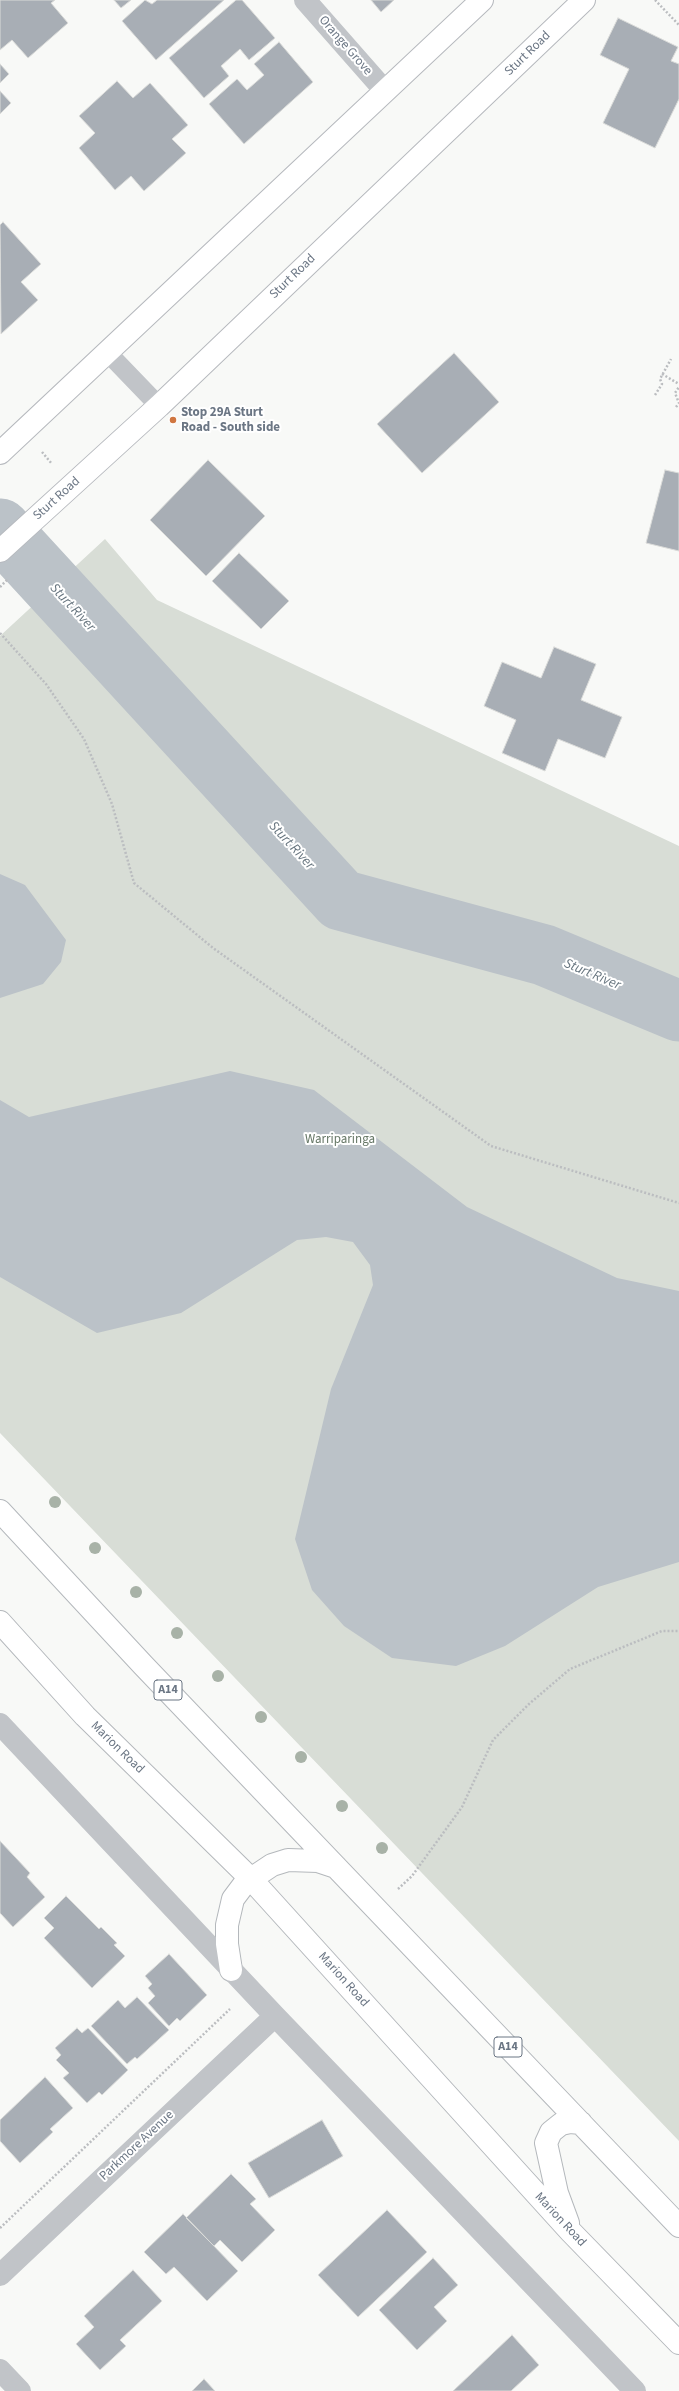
<!DOCTYPE html>
<style>
body{margin:0}
canvas{display:block;background:#f8f9f7}
</style>
<canvas width="679" height="2391"></canvas>
<script>
const c = document.querySelector('canvas').getContext('2d');
c.lineJoin = 'round';
function fillPath(path, color) { c.fillStyle = color; c.fill(path, 'evenodd'); }
const poly = rows => new Path2D(rows.map(r => 'M' + r).join(''));
function trace(path, color, width, dash) { c.strokeStyle = color; c.lineWidth = width; c.lineCap = dash ? 'butt' : 'round'; c.setLineDash(dash || []); c.stroke(path); }
function drawText(font, color, halo, rows, align = 'center') {
  c.font = font + ' "Source Sans 3",sans-serif'; c.lineWidth = 4; c.setLineDash([]); c.textBaseline = 'middle'; c.strokeStyle = halo; c.fillStyle = color; for (const [text, x, y, turn = 0] of rows) {
    c.save(); c.translate(x, y); c.rotate((+turn || 0) * Math.PI / 180); c.textAlign = isNaN(turn) ? turn : align; if (halo) c.strokeText(text, 0, 0); c.fillText(text, 0, 0); c.restore();
  }
}
const green = poly([
 [105,539,157,600,679,846,679,2141,0,1433,0,636]
]);
const water = poly([
 [0,874,25,885,66,940,61,962,43,984,0,998],
 [230,1071,314,1090,467,1207,617,1278,679,1291,679,1562,598,1587,505,1646,456,1666,392,1658,344,1626,312,1590,295,1539,331,1389,373,1285,370,1265,353,1242,326,1237,297,1240,181,1313,97,1333,0,1277,0,1100,29,1117]
]);
const river = poly([
 [0,529,341,900,544,955,679,1011]
]);
const building = poly([
 [0,0,55,0,51,3,68,23,28,58,12,40,0,50,0,0],
 [114,0,131,0,121,8,114,0],
 [145,0,152,4,157,0,224,0,156,60,122,21,145,0],
 [236,0,242,0,275,38,249,60,240,49,221,66,229,76,204,98,169,58,236,0],
 [371,0,394,0,381,12,371,0],
 [618,18,678,47,671,61,679,64,679,99,655,148,603,123,629,69,600,55,618,18],
 [279,42,313,82,244,144,209,104,237,79,247,90,264,75,254,64,279,42],
 [0,64,9,74,0,83,0,64],
 [117,81,133,98,150,83,188,125,172,139,186,153,144,191,131,176,115,190,79,148,95,133,79,116,117,81],
 [0,91,11,103,0,114,0,91],
 [3,222,41,264,21,282,38,300,1,334,0,225,3,222],
 [454,353,499,402,422,473,377,424,454,353],
 [208,460,265,516,206,576,150,520,208,460],
 [665,470,679,473,679,551,646,543,665,470],
 [239,553,289,601,261,629,212,581,239,553],
 [554,647,596,664,581,700,622,717,605,758,558,739,545,771,502,753,516,720,484,706,502,662,541,678,554,647],
 [0,1841,30,1873,27,1877,45,1897,13,1927,0,1913,0,1841],
 [66,1896,99,1929,101,1927,117,1943,114,1945,125,1956,92,1988,44,1938,54,1928,44,1918,66,1896],
 [169,1954,207,1995,180,2021,177,2018,169,2026,148,2003,155,1996,148,1988,152,1984,145,1976,169,1954],
 [137,1997,169,2030,137,2059,135,2057,127,2064,91,2026,118,2000,125,2008,137,1997],
 [77,2028,82,2033,88,2028,128,2070,102,2095,99,2092,87,2103,63,2078,69,2073,56,2060,61,2055,55,2048,77,2028],
 [45,2077,73,2108,50,2129,53,2132,20,2163,0,2141,0,2120,45,2077],
 [322,2120,343,2156,269,2198,248,2163,322,2120],
 [231,2174,256,2199,250,2204,275,2230,242,2262,220,2240,214,2246,186,2218,231,2174],
 [387,2210,427,2252,358,2317,318,2275,387,2210],
 [183,2214,238,2271,207,2301,174,2267,166,2274,144,2252,183,2214],
 [433,2258,458,2285,434,2307,447,2321,417,2350,379,2310,433,2258],
 [133,2270,162,2301,120,2340,126,2346,100,2370,76,2344,94,2327,84,2316,133,2270],
 [512,2335,539,2365,511,2391,453,2391,512,2335],
 [204,2379,215,2391,192,2391,204,2379]
]);
const path = poly([
 [655,0,679,25],
 [662,374,679,384],
 [655,395,662,384,660,379,671,359],
 [676,407,679,403,675,393,679,387],
 [42,452,52,464],
 [0,587,8,579],
 [0,633,46,684,84,739,112,804,134,883,213,948,491,1146,679,1203],
 [398,1889,412,1876,462,1807,493,1740,529,1704,570,1669,662,1631,679,1631],
 [0,2228,230,2009]
]);
const service = poly([
 [108,353,159,406]
]);
const minor = poly([
 [305,0,385,91],
 [0,1724,275,2016,635,2391],
 [0,2275,275,2016],
 [0,2370,20,2391]
]);
const secondary = poly([
 [0,453,482,0],
 [0,551,159,406,584,0]
]);
const primary = poly([
 [0,1511,143,1665,679,2226],
 [0,1622,85,1716,251,1879,571,2232,679,2343],
 [231,1970,227,1944,227,1925,233,1899,245,1883,272,1865,288,1860,318,1861,336,1867],
 [568,2223,557,2193,546,2143,551,2132,561,2124,570,2122,581,2123]
]);
const trees = [
 [55,1502],
 [95,1548],
 [136,1592],
 [177,1633],
 [218,1676],
 [261,1717],
 [301,1757],
 [342,1806],
 [382,1848]
];
const markers = [
 [173,420,4,"#d07640"]
];
const shields = [
 [168,1690,28],
 [508,2047,28]
];
const shieldNames = [
 ["A14",168,1690],
 ["A14",508,2047]
];
const streetNames = [
 ["Orange Grove",345,46,49],
 ["Sturt Road",528,54,-44],
 ["Sturt Road",293,277,-44],
 ["Sturt Road",57,499,-42],
 ["Marion Road",117,1748,44],
 ["Marion Road",343,1980,48],
 ["Parkmore Avenue",137,2146,-43],
 ["Marion Road",560,2220,47]
];
const poiNames = [
 ["Stop 29A Sturt",181,413],
 ["Road - South side",181,428]
];
const parkNames = [
 ["Warriparinga",340,1140]
];
const waterNames = [
 ["Sturt River",72,608,47],
 ["Sturt River",291,846,47],
 ["Sturt River",592,975,23]
];
fillPath(green, '#d8ddd6');
fillPath(water, '#bbc2c8');
trace(river, '#bbc2c8', 61);
fillPath(building, '#a8aeb5');
trace(building, '#dadbd9', 1);
trace(secondary, '#b6b9be', 24);
trace(primary, '#b4b8bc', 24);
trace(path, '#bbbdc0', 2.5, [2, 2]);
trace(service, '#c1c4c8', 19);
trace(minor, '#c1c4c8', 22);
trace(secondary, '#fff', 22);
trace(primary, '#fff', 22);
c.fillStyle = '#a8b2a7';
for (const [x, y] of trees) { c.beginPath(); c.arc(x, y, 6, 0, 2 * Math.PI); c.fill(); }
for (const [x, y, r, color] of markers) { const dot = new Path2D(); dot.arc(x, y, r, 0, 2 * Math.PI); c.fillStyle = color; c.fill(dot); trace(dot, '#fff', 1.5); }
for (const [x, y, w] of shields) { const box = new Path2D(); box.roundRect(x - w / 2, y - 10, w, 20, 3); c.fillStyle = '#fff'; c.fill(box); trace(box, '#6b7684', 1); }
drawText('bold 12px', '#6b7684', null, shieldNames);
drawText('13px', '#6b7684', '#fff', streetNames);
drawText('bold 13px', '#6b7684', '#fff', poiNames, 'left');
drawText('13px', '#676', '#fff', parkNames);
drawText('italic 14px', '#67757f', '#fff', waterNames);
</script>
